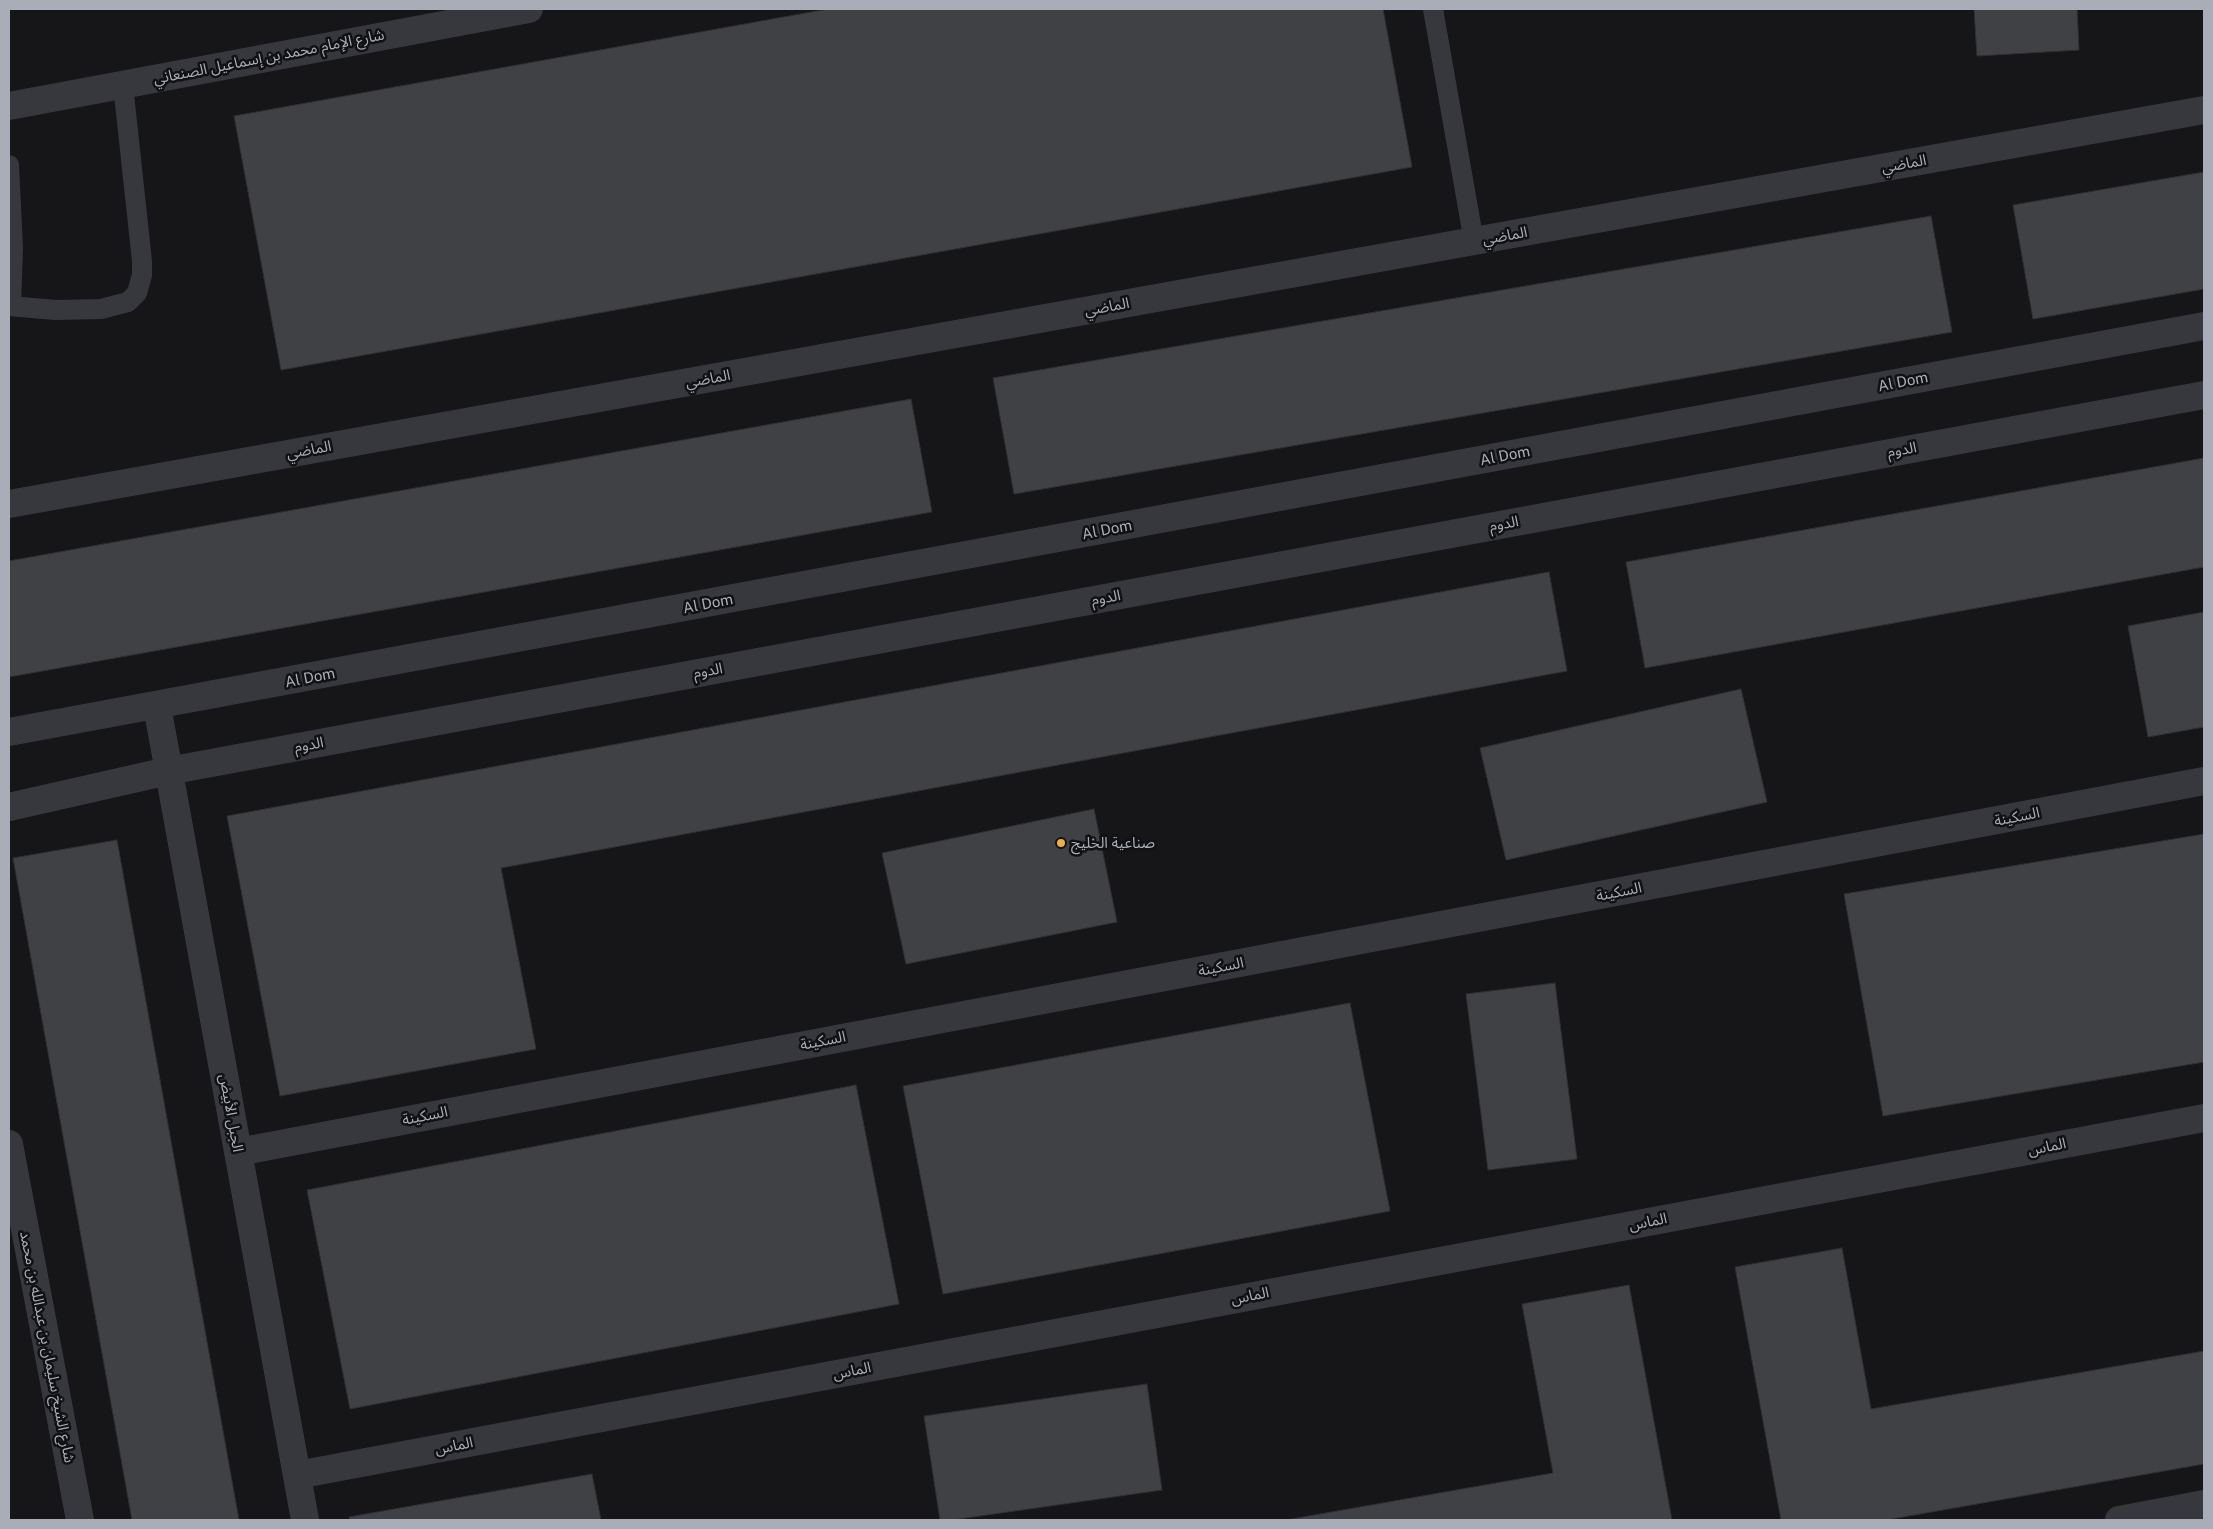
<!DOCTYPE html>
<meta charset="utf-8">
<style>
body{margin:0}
#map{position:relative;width:2213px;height:1529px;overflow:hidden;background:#161618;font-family:"Public Sans",sans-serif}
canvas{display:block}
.frame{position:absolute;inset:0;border:10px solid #a8adb8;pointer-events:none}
</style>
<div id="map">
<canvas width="2213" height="1529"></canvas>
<div class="frame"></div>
</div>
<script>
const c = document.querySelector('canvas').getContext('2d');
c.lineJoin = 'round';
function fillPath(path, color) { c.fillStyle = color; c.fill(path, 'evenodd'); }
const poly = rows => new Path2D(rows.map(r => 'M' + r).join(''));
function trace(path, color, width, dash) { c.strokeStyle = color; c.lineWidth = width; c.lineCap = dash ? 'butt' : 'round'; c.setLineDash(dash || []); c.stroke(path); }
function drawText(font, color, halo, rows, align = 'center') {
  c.font = font + ' "Public Sans","Noto Sans Arabic",sans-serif'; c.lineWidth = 5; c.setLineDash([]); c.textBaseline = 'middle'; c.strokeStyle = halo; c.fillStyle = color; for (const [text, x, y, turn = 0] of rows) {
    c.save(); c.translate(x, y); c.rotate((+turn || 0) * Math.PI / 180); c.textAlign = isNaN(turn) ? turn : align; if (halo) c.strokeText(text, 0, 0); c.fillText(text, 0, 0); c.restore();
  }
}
const building = poly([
 [828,9,1383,9,1412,167,281,370,234,116,828,9],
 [1974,9,2077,9,2079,50,1977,56,1974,9],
 [2204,172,2204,289,2033,319,2013,205,2204,172],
 [1931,216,1952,332,1014,494,993,378,1931,216],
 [911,399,932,512,9,677,9,561,911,399],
 [2204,458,2204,567,1645,668,1626,562,2204,458],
 [1549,572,1567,671,501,868,536,1049,280,1096,227,816,1549,572],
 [2204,612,2204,727,2148,737,2128,626,2204,612],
 [1741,689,1767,802,1506,860,1480,748,1741,689],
 [1094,809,1117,922,906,964,882,853,1094,809],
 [2204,834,2204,1062,1883,1116,1844,894,2204,834],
 [117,840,239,1520,132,1520,13,858,117,840],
 [1555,983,1577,1159,1488,1170,1466,994,1555,983],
 [1350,1003,1390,1211,943,1294,903,1086,1350,1003],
 [856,1085,899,1304,350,1409,307,1190,856,1085],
 [1842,1248,1871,1409,2204,1351,2204,1464,1886,1520,1781,1520,1735,1267,1842,1248],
 [1629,1285,1672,1520,1286,1520,1553,1473,1522,1304,1629,1285],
 [1147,1384,1162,1490,952,1520,940,1520,924,1416,1147,1384],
 [592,1474,601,1520,350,1520,349,1517,592,1474]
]);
const service = poly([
 [1433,9,1474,242],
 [9,165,13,248,11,306],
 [9,306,56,310,101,309,128,302,137,293,142,275,142,261,123,85]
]);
const minor = poly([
 [9,106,529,9],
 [9,504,2204,110],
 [157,706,305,1520],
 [9,732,2204,326],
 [9,807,168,771,2204,395],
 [9,1144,80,1520],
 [238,1152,2204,781],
 [297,1475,2204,1118],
 [2119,1520,2204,1504]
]);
const markers = [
 [1061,843,5,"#f2b134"]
];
const streetNames = [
 ["شارع الإمام محمد بن إسماعيل الصنعاني",269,57,-11],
 ["الماضي",1904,164,-10],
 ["الماضي",1505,236,-10],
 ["الماضي",1107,307,-10],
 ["الماضي",708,379,-10],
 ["Al Dom",1903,382,-11],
 ["الماضي",309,450,-10],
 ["الدوم",1902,450,-10],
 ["Al Dom",1505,456,-11],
 ["الدوم",1504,524,-10],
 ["Al Dom",1107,530,-11],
 ["الدوم",1106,598,-10],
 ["Al Dom",708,604,-11],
 ["الدوم",708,671,-10],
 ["Al Dom",310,678,-11],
 ["الدوم",309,745,-10],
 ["السكينة",2017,817,-11],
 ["السكينة",1619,892,-11],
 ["السكينة",1221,967,-11],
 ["السكينة",823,1041,-11],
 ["الجبل الأبيض",231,1113,80],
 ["السكينة",425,1116,-11],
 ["الماس",2047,1147,-11],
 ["الماس",1648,1222,-11],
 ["الماس",1250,1296,-11],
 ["شارع الشيخ سليمان بن عبدالله بن محمد",47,1347,79],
 ["الماس",852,1371,-11],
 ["الماس",454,1446,-11]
];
const poiNames = [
 ["صناعية الخليج",1071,843]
];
fillPath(building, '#404145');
trace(building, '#303034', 1);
trace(service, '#37383d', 20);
trace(minor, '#37383d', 28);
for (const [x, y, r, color] of markers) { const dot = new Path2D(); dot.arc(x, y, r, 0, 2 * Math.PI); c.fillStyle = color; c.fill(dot); trace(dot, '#111113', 2); }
drawText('15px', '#a8adb8', '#111113', streetNames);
drawText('15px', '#a8adb8', '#111113', poiNames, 'left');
</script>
